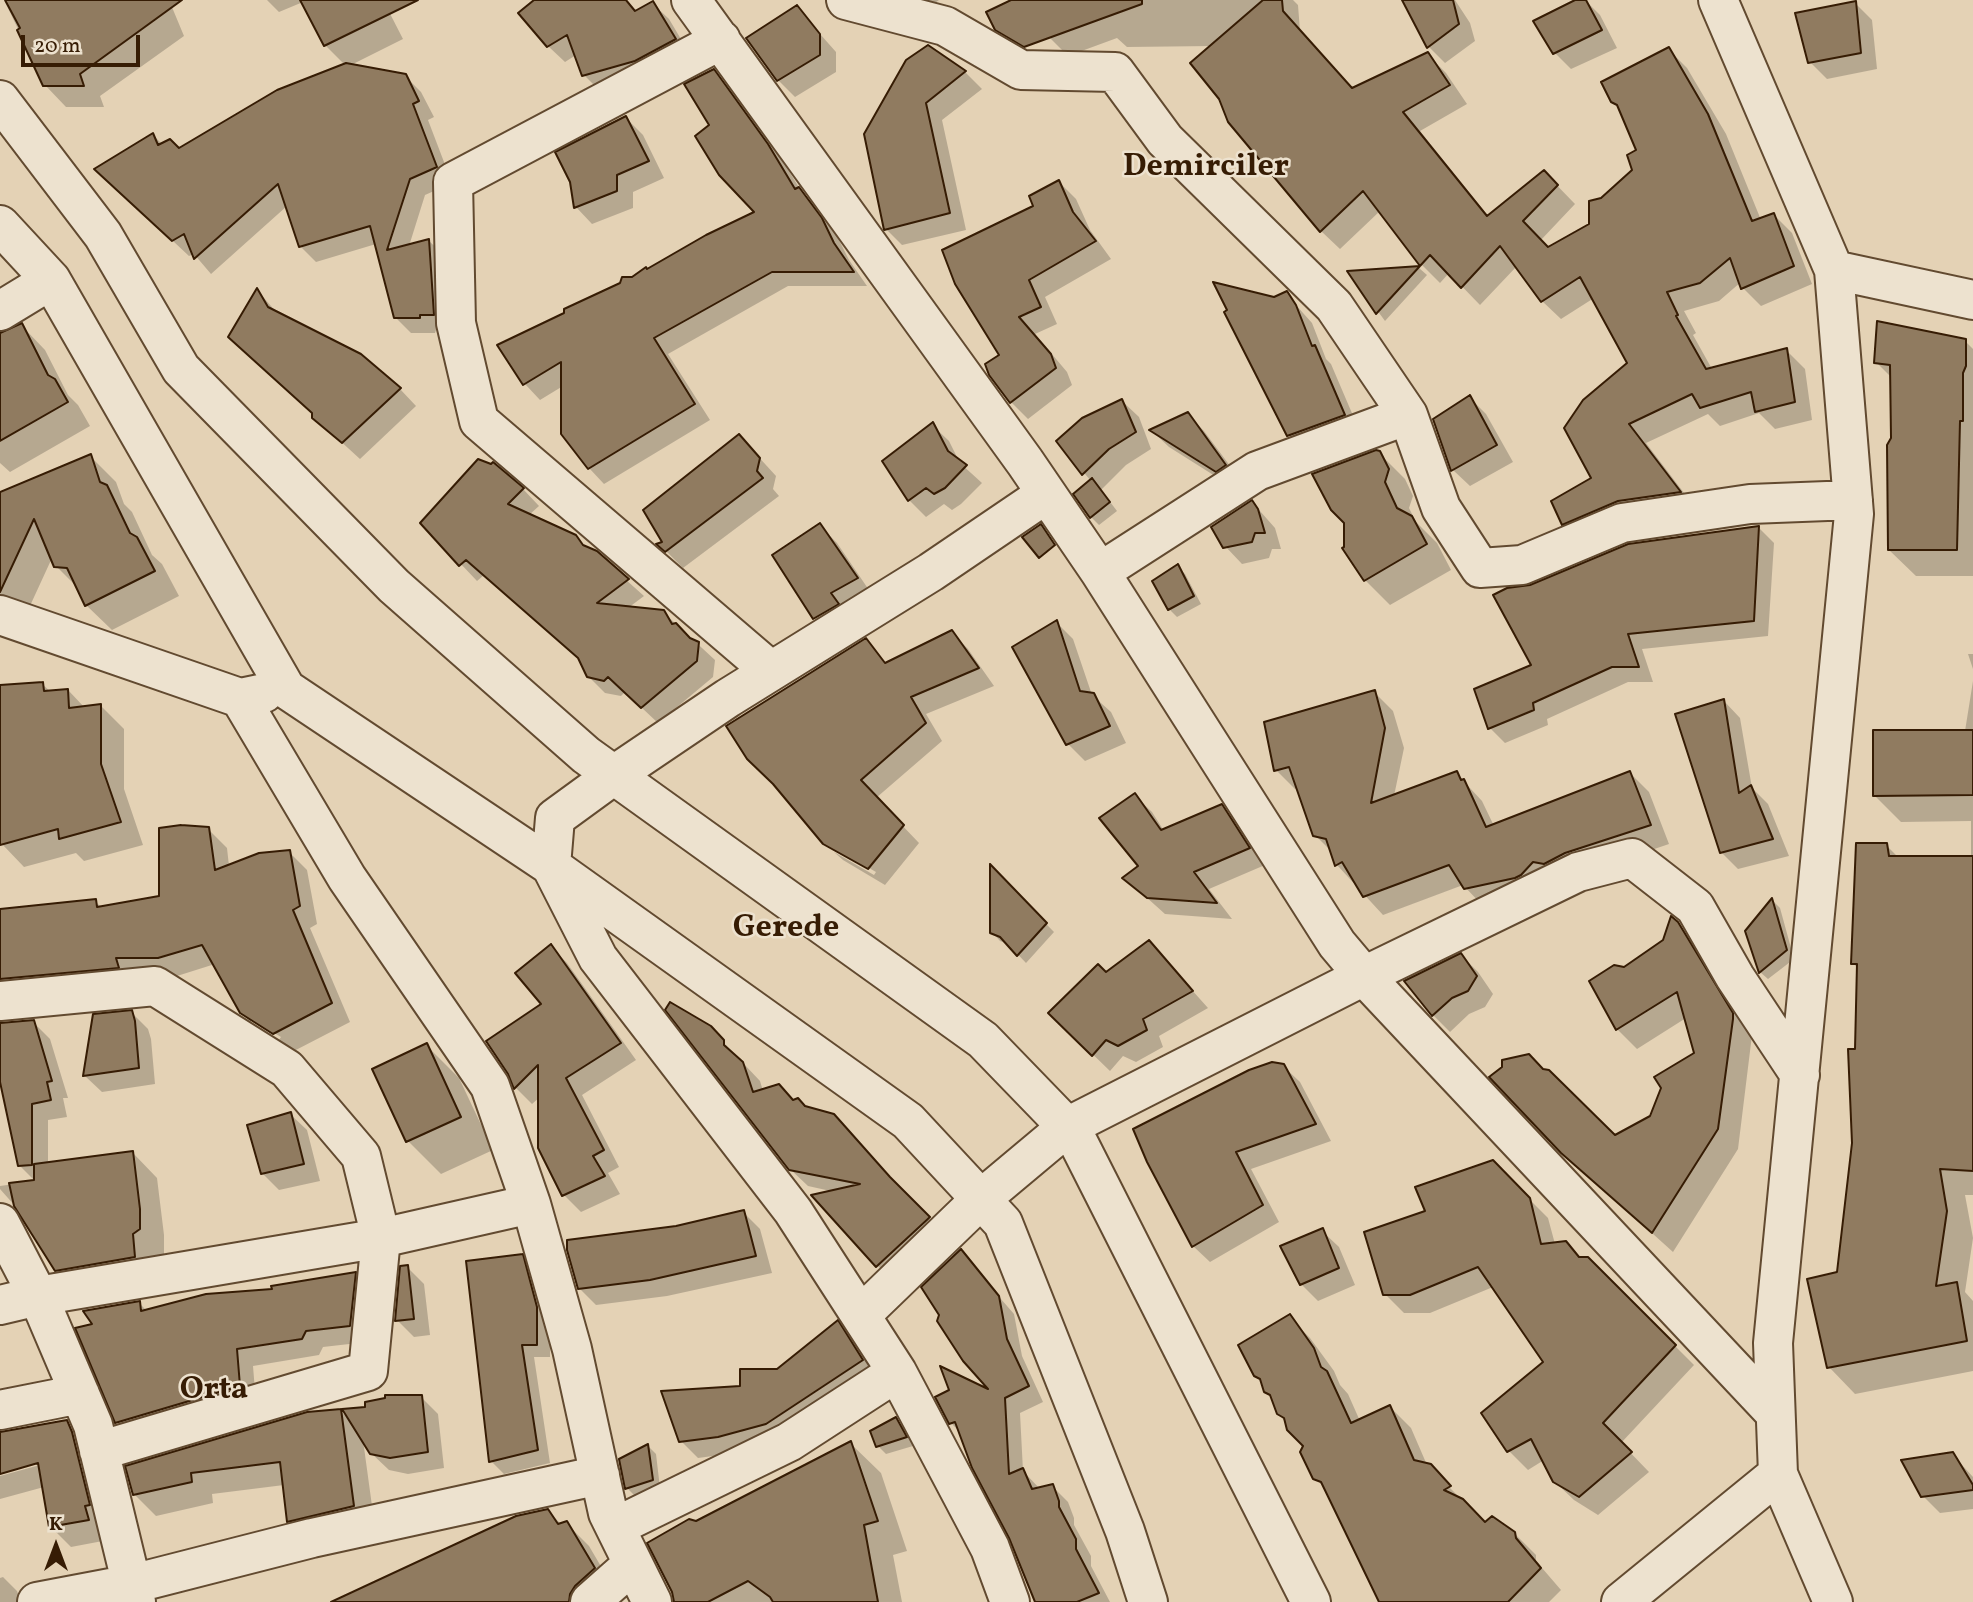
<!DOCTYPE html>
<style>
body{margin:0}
#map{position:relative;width:1973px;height:1602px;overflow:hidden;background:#e4d2b5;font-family:Vollkorn,serif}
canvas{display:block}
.north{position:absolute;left:21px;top:1511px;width:70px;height:70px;-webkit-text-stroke:5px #ede2cf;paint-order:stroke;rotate:0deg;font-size:19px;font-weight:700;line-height:28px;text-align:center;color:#361c04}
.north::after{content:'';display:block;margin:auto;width:24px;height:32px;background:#361c04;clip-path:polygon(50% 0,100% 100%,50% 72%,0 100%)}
.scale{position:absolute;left:21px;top:35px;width:119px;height:32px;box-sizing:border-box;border:4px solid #361c04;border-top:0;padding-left:9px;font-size:21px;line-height:24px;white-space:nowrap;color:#361c04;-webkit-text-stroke:5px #ede2cf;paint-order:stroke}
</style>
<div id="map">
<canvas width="1973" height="1602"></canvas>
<div class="north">K</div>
<div class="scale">20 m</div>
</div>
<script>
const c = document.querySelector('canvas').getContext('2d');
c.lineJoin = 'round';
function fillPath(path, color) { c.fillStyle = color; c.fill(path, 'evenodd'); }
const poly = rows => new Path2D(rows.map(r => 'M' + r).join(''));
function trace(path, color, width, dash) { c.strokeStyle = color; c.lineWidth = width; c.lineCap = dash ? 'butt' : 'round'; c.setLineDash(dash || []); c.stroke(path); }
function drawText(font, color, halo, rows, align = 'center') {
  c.font = font + ' Vollkorn,serif'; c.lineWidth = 5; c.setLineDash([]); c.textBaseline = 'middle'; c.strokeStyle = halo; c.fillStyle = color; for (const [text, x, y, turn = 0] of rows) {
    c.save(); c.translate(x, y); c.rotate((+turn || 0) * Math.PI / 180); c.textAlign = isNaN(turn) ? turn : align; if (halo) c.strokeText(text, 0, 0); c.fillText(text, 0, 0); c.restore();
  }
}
const shadow = poly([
 [4,0,169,0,184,36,100,96,104,107,66,107,45,85],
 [267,0,383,0,403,39,349,66,405,76,421,92,434,117,428,120,452,183,425,195,409,246,429,241,445,256,449,330,436,330,435,333,411,333,395,317,376,244,316,262,300,246,287,206,211,274,194,254,189,256,113,185,153,135,163,145,178,150,345,65,325,45,303,2,279,12],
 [537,0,625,0,636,12,652,3,669,19,691,56,600,91,584,75,576,55,565,62,548,46],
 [908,0,939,0,927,9],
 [1035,0,1293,0,1298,5,1300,31,1353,89,1427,54,1446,73,1467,104,1420,131,1489,217,1544,172,1575,204,1540,241,1548,249,1591,225,1602,199,1634,171,1638,151,1621,110,1612,101,1668,49,1687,68,1726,134,1761,220,1774,215,1792,233,1812,284,1761,306,1743,288,1741,282,1719,301,1684,311,1696,333,1693,335,1712,369,1786,350,1805,369,1812,420,1775,429,1759,413,1720,426,1708,414,1646,443,1697,510,1582,542,1563,524,1593,478,1629,363,1594,298,1561,319,1542,301,1517,266,1480,305,1449,273,1440,283,1422,265,1380,211,1340,249,1321,231,1213,46,1127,47,1117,38,1068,56,1049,37],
 [1404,0,1455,0,1470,23,1475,41,1445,63,1429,47],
 [1579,0,1585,0,1600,15,1617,48,1571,69,1554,52],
 [1855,3,1872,20,1877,69,1827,79,1810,62],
 [797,8,836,52,836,72,795,97,778,80],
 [928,47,965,72,982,89,942,120,966,230,902,245,885,228],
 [713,71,729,86,783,161,801,191,815,205,837,236,849,260,867,286,788,286,668,354,710,420,604,484,589,468,563,386,540,400,525,384,500,346,756,213,711,126],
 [626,118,643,135,664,178,633,192,633,208,592,224,576,207,572,181],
 [1059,182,1076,199,1090,230,1111,259,1045,297,1057,324,1035,334,1067,372,1072,385,1028,419,1011,402,1002,355,1035,206],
 [1419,268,1427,275,1385,321,1350,273],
 [258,291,277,313,400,389,416,406,360,459,314,417],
 [1286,294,1312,323,1326,359,1331,364,1360,432,1305,451,1288,434,1274,299],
 [0,307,4,325,2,334,22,326,45,350,68,395,78,405,90,426,10,472,0,463],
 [1965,341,1973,349,1973,576,1916,576,1889,550,1892,378,1876,362],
 [1469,397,1486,414,1513,462,1470,486,1453,470],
 [1122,401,1139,417,1151,449,1126,465,1101,490,1117,511,1099,525,1091,517,1091,481,1058,442],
 [1187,414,1204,431,1242,482,1234,488,1169,447,1152,431],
 [932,425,949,441,960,463,982,483,961,504,952,510,944,504,926,517,909,500],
 [755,453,776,476,773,489,779,496,683,568,659,544,665,543],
 [1379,453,1405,479,1413,496,1409,508,1416,522,1437,543,1451,570,1390,605,1365,580,1346,522],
 [91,457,116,482,124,504,132,512,152,555,162,564,179,596,112,630,86,605,79,589,56,566,52,558,29,608,0,598,0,494],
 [523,489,539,506,529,515,575,537,587,549,596,553,644,596,628,608,663,612,715,660,713,677,658,723,625,692,621,696,605,693,588,676,580,659,551,633,549,633,484,575,477,581,422,523],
 [1252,502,1275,528,1281,549,1272,549,1269,558,1242,564,1225,546],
 [820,526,837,543,873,596,831,635,815,618,775,556],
 [1758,527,1774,543,1768,636,1642,649,1653,682,1628,682,1547,719,1548,725,1505,743,1490,728,1533,666,1531,587],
 [1177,566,1185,574,1201,604,1177,617,1169,609],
 [1056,622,1073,639,1092,695,1111,712,1126,743,1085,761,1068,744,1014,647],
 [951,632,968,649,994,686,926,714,942,741,876,798,919,843,885,885,843,860,834,852,874,875,876,872,827,844,866,640,887,664],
 [1968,654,1973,654,1973,669],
 [1973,681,1973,1195,1965,1195,1973,1238,1965,1292,1973,1301,1973,1371,1855,1394,1829,1367,1854,1143,1859,970,1853,963,1886,845,1899,858,1971,858,1971,821,1901,822,1875,796,1965,731],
 [42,684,51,692,68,690,85,708,101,706,124,729,124,789,143,845,84,861,76,853,24,867,2,844,0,687],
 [1374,692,1393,711,1404,748,1394,796,1456,773,1482,801,1494,826,1630,773,1649,792,1669,844,1484,907,1463,885,1383,915,1337,865,1333,853,1315,835,1298,788,1295,789,1276,770],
 [1724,701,1740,718,1752,788,1768,804,1789,856,1738,869,1721,852],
 [1135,796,1152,812,1164,831,1222,806,1239,823,1265,865,1209,889,1232,919,1165,914,1125,878,1141,867],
 [208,829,227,848,229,866,289,852,307,870,317,924,310,928,350,1022,292,1052,260,1031,252,1023,279,1040,281,1037,251,1019,251,1023,241,1012,215,964,177,976,133,976,0,1008,0,910,95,901,102,908,161,897],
 [992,869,1054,932,1026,963,1008,944,1000,941,992,932],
 [1772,900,1780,908,1794,959,1768,979,1760,972],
 [1677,923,1698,944,1752,1035,1738,1149,1673,1252,1562,1152,1614,1138,1651,1117,1696,1054,1686,1018,1637,1049,1617,1029,1624,969,1664,941],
 [1149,942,1208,1008,1159,1036,1163,1047,1136,1062,1123,1056,1110,1071,1050,1013],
 [551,947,567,963,636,1060,582,1095,619,1167,608,1173,620,1194,581,1212,564,1195,540,1097,532,1104,516,1088,510,1073,543,1005],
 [1461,955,1478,972,1493,994,1485,1007,1469,1014,1450,1032,1433,1015],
 [131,1012,148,1029,151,1039,155,1084,102,1092,85,1076],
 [33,1022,50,1039,68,1098,63,1098,67,1117,48,1120,48,1164,132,1152,157,1178,164,1235,164,1255,82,1295,56,1270,23,1215,0,1189,0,1186,35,1181,19,1165,0,1074,0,1024],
 [710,1028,760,1081,763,1091,806,1108,833,1115,906,1196,946,1235,894,1282,878,1266,835,1192,808,1186,790,1169],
 [426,1045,459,1078,493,1150,441,1174,408,1141],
 [1283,1066,1300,1082,1331,1141,1251,1169,1279,1222,1210,1262,1193,1246,1148,1161],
 [290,1114,307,1130,320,1181,279,1190,262,1173],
 [1492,1162,1548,1218,1555,1244,1565,1243,1581,1259,1588,1259,1694,1365,1621,1443,1649,1472,1598,1515,1574,1500,1554,1481,1544,1460,1528,1470,1509,1451,1483,1413,1545,1362,1493,1287,1430,1313,1404,1313,1385,1294,1427,1212],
 [743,1212,760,1229,772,1273,667,1296,596,1305,579,1288,676,1227],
 [1322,1231,1339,1247,1355,1285,1318,1301,1301,1284],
 [960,1252,1014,1314,1022,1356,1043,1402,1020,1413,1023,1471,1040,1489,1052,1486,1068,1502,1074,1518,1074,1525,1091,1556,1091,1566,1110,1602,1037,1602,1011,1537,962,1434,951,1423,995,1394],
 [522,1256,535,1269,550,1321,550,1357,534,1357,550,1463,504,1474,491,1461],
 [407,1267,424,1284,430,1335,414,1337,397,1320],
 [355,1274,372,1290,367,1342,323,1347,319,1355,253,1366,256,1403,134,1439,117,1422,95,1325,139,1303,147,1311,274,1291],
 [1289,1317,1310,1338,1334,1371,1340,1385,1348,1394,1360,1421,1390,1407,1411,1428,1427,1465,1485,1523,1514,1533,1536,1555,1536,1561,1561,1590,1549,1602,1379,1602,1326,1489,1315,1478,1305,1446,1278,1413,1274,1399,1265,1391],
 [837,1323,854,1339,879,1378,735,1453,698,1458,681,1441,742,1388,778,1370],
 [421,1397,438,1414,444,1468,408,1474,389,1470,371,1453,363,1440,375,1528,310,1543,288,1521,284,1485,212,1494,213,1503,156,1516,134,1494,340,1411,348,1418,367,1408],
 [896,1419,904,1428,913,1446,886,1454,878,1446],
 [66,1422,87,1442,108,1540,71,1547,50,1526,44,1487,0,1499,0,1476,47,1463,46,1459,0,1472,0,1432],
 [850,1443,881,1473,907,1551,893,1555,902,1602,675,1602,696,1523],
 [648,1446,656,1454,660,1488,635,1496,627,1488],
 [1952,1454,1973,1477,1973,1509,1940,1513,1923,1496],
 [548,1511,562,1525,566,1523,589,1546,616,1592,605,1602,372,1602],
 [3,1577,17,1591,21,1602,0,1602,0,1578]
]);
const building = poly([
 [5,0,182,0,80,74,84,86,43,86,17,30,20,28,5,0],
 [300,0,418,0,324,46,300,0],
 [534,0,626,0,635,11,653,1,676,39,635,61,582,76,567,35,547,47,518,13,534,0],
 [1011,0,1142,0,1142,4,1024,47,995,30,986,12,1011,0],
 [1263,0,1282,0,1283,11,1352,88,1428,52,1450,85,1403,112,1487,216,1544,170,1558,185,1523,221,1548,247,1589,224,1589,201,1601,198,1632,170,1627,155,1636,150,1617,105,1611,102,1601,82,1669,47,1708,114,1752,221,1774,213,1794,266,1741,289,1730,258,1700,283,1667,292,1678,315,1676,316,1706,369,1787,348,1795,402,1755,412,1751,392,1700,408,1692,394,1629,424,1681,492,1618,501,1562,525,1551,501,1591,478,1564,428,1583,400,1627,363,1580,277,1541,302,1500,246,1461,288,1430,255,1420,266,1363,191,1320,232,1228,122,1219,99,1190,63,1263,0],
 [1402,0,1453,0,1459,24,1427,48,1402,0],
 [1575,0,1586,0,1602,30,1553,54,1533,21,1575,0],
 [1856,1,1861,53,1808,63,1795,13,1856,1],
 [797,5,820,34,820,55,777,81,746,38,797,5],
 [928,45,966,71,926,103,950,213,884,230,864,134,906,60,928,45],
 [346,63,406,74,419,101,413,104,437,167,410,179,387,250,429,239,434,315,420,315,420,318,394,318,370,226,299,247,278,184,194,259,184,234,172,241,94,169,153,133,158,145,170,139,179,148,277,90,346,63],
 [714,69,768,144,795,189,799,187,822,218,834,243,854,272,772,272,654,338,695,404,588,469,561,434,561,362,523,385,497,345,564,313,564,309,620,283,622,277,632,277,646,267,647,269,706,235,754,212,719,175,695,136,709,125,684,84,714,69],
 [626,116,649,161,617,175,617,191,574,208,570,182,555,152,626,116],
 [1059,180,1073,212,1096,241,1029,280,1041,307,1019,317,1051,354,1056,368,1010,403,989,375,985,364,999,355,955,284,942,250,1033,206,1029,196,1059,180],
 [1420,266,1376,314,1347,271,1420,266],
 [1213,282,1274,297,1287,291,1296,305,1312,346,1315,345,1345,415,1287,436,1224,312,1227,310,1213,282],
 [257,288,268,307,361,354,401,388,342,443,312,418,312,413,228,337,257,288],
 [1877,321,1966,339,1966,366,1963,373,1963,421,1960,421,1957,550,1888,550,1887,445,1891,438,1890,365,1874,363,1877,321],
 [22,323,48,375,55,379,68,402,0,441,0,333,22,323],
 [1470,395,1497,445,1451,471,1433,419,1470,395],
 [1122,399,1136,432,1109,449,1082,475,1056,441,1082,418,1122,399],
 [1188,412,1226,465,1216,472,1149,430,1188,412],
 [933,422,948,451,967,465,945,488,934,494,926,488,908,501,882,461,933,422],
 [739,434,760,458,757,471,763,478,665,552,656,544,662,542,643,510,739,434],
 [1376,450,1380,451,1389,469,1385,482,1397,508,1412,516,1427,544,1364,581,1342,548,1344,547,1344,523,1331,510,1312,474,1376,450],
 [91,454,100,482,107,485,130,533,137,537,155,571,85,606,67,568,54,567,34,519,0,592,0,492,91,454],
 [478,459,491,464,493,462,524,488,508,504,576,535,583,545,597,551,629,579,597,603,664,610,672,624,676,623,690,638,699,642,697,661,641,708,608,677,604,681,587,677,578,658,466,560,459,566,420,523,478,459],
 [1092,478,1110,502,1090,518,1073,494,1092,478],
 [1252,500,1258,509,1265,533,1255,533,1252,542,1223,548,1211,527,1252,500],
 [820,523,858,578,831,593,839,604,813,619,772,555,820,523],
 [1041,524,1055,545,1039,558,1022,537,1041,524],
 [1759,526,1754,621,1628,634,1639,667,1612,667,1533,703,1534,710,1488,729,1474,689,1531,665,1493,595,1507,588,1530,585,1628,544,1759,526],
 [1178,564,1194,596,1168,610,1152,581,1178,564],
 [1057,620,1080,691,1094,693,1110,726,1066,745,1012,647,1057,620],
 [952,630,979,668,911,697,926,723,861,780,904,825,868,869,823,844,773,784,747,759,726,726,866,638,885,663,952,630],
 [43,682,44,691,68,689,69,708,101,704,101,764,121,822,59,839,58,829,0,845,0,685,43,682],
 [1375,690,1385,728,1371,803,1457,771,1461,780,1464,779,1486,827,1630,771,1651,825,1565,853,1544,864,1533,862,1521,875,1515,878,1464,889,1449,865,1363,897,1342,862,1335,866,1326,839,1313,836,1289,767,1274,771,1264,722,1375,690],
 [1724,699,1739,793,1751,785,1773,839,1720,853,1675,714,1724,699],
 [1873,730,1973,730,1973,795,1873,796,1873,730],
 [1135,793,1161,830,1222,804,1250,848,1194,872,1217,903,1147,898,1122,878,1138,866,1099,818,1135,793],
 [181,825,209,827,215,870,259,853,290,850,300,906,293,910,332,1003,273,1034,240,1013,202,945,158,958,116,958,119,968,0,979,0,909,96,899,97,907,159,896,159,828,181,825],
 [1856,843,1887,843,1889,856,1973,856,1973,1171,1940,1169,1947,1211,1936,1286,1957,1282,1967,1341,1827,1368,1807,1279,1837,1272,1852,1143,1848,1049,1855,1049,1857,964,1851,964,1856,843],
 [990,864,1047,923,1017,956,1000,937,990,933,990,864],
 [1772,898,1787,950,1759,973,1745,931,1772,898],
 [1671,916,1678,922,1733,1013,1733,1019,1718,1129,1652,1233,1561,1153,1489,1077,1502,1067,1502,1060,1529,1054,1543,1069,1549,1070,1615,1135,1650,1116,1661,1088,1654,1077,1694,1053,1677,992,1616,1030,1589,981,1614,965,1624,967,1663,940,1671,916],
 [1149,940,1193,991,1143,1019,1147,1030,1118,1046,1106,1040,1092,1056,1048,1013,1098,964,1106,972,1149,940],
 [551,944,621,1043,566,1078,604,1150,593,1156,605,1176,562,1196,538,1148,538,1065,514,1089,508,1074,486,1041,541,1004,515,973,551,944],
 [1461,953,1477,976,1468,991,1452,998,1432,1016,1404,981,1461,953],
 [670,1002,711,1026,724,1040,724,1045,743,1062,753,1092,779,1084,793,1100,798,1098,805,1106,834,1114,890,1177,930,1217,876,1267,811,1195,860,1184,789,1170,665,1010,670,1002],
 [132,1010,135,1021,139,1068,83,1076,93,1014,132,1010],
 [34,1020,52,1081,47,1082,51,1100,32,1104,32,1165,18,1166,0,1082,0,1023,34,1020],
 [427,1043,461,1117,406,1142,372,1069,427,1043],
 [1272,1062,1284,1064,1316,1124,1236,1152,1263,1205,1192,1247,1147,1162,1133,1129,1249,1070,1272,1062],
 [291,1112,304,1164,261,1174,247,1125,291,1112],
 [133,1151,140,1209,140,1229,133,1234,135,1257,55,1271,14,1206,9,1183,34,1180,34,1164,133,1151],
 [1493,1160,1530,1198,1541,1244,1566,1241,1579,1257,1588,1257,1676,1345,1603,1423,1632,1452,1579,1497,1553,1482,1531,1439,1507,1452,1481,1413,1543,1362,1478,1267,1410,1295,1383,1295,1364,1232,1425,1211,1415,1187,1493,1160],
 [744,1210,756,1256,650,1280,578,1289,567,1250,567,1240,676,1226,744,1210],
 [1323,1228,1339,1268,1300,1285,1280,1246,1323,1228],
 [961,1249,999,1296,1007,1339,1029,1386,1005,1398,1009,1474,1023,1468,1032,1489,1053,1484,1059,1501,1059,1507,1076,1539,1076,1549,1099,1593,1077,1602,1035,1602,1009,1538,972,1468,955,1422,949,1424,935,1397,949,1390,940,1366,988,1389,963,1361,937,1321,939,1315,921,1287,961,1249],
 [523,1254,537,1307,537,1345,522,1345,538,1450,489,1462,466,1261,523,1254],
 [408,1265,414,1319,395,1321,400,1266,408,1265],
 [356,1272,350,1326,306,1331,302,1339,237,1349,240,1386,115,1423,75,1328,92,1324,83,1311,140,1301,141,1311,206,1294,272,1289,271,1286,356,1272],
 [1290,1314,1314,1348,1321,1367,1327,1371,1351,1423,1390,1405,1414,1460,1431,1464,1451,1486,1444,1490,1463,1499,1485,1522,1492,1516,1515,1532,1516,1538,1541,1568,1508,1602,1379,1602,1321,1482,1313,1479,1300,1452,1303,1446,1287,1430,1284,1418,1277,1414,1270,1395,1264,1392,1260,1379,1254,1376,1238,1345,1290,1314],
 [838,1320,863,1360,766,1424,718,1437,679,1442,661,1391,740,1386,740,1369,777,1369,838,1320],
 [385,1395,422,1395,428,1452,390,1458,370,1454,342,1409,365,1407,365,1402,385,1398,385,1395],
 [341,1409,354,1506,287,1522,280,1462,191,1473,192,1482,133,1495,125,1466,307,1412,341,1409],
 [896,1417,907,1437,876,1447,870,1431,896,1417],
 [67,1420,72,1432,90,1505,85,1506,89,1520,49,1527,38,1463,0,1474,0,1432,67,1420],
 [851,1441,878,1521,864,1525,878,1602,773,1602,770,1597,748,1581,708,1602,674,1602,672,1592,647,1543,689,1519,696,1521,851,1441],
 [648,1444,653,1480,625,1489,619,1459,648,1444],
 [1953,1452,1973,1485,1973,1490,1921,1497,1901,1460,1953,1452],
 [548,1509,558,1524,567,1521,595,1568,575,1586,570,1594,569,1602,331,1602,516,1516,548,1509]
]);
const minor = poly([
 [691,0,1025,462,1100,572,1337,944,1364,976,1774,1412],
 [846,0,945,26,1021,70,1115,72,1165,140,1334,306,1408,415,1441,508,1480,568,1522,565,1622,523,1750,504,1853,500],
 [1718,0,1834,270,1854,514,1773,1343,1778,1474,1833,1602],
 [721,40,453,182,456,323,479,421,771,671],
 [0,100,103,235,181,369,394,586,586,755,983,1040,1074,1134,1311,1602],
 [0,225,51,280,286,689,551,866,908,1121,1003,1223,1125,1531,1148,1602],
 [1834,270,1973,300],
 [0,311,51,280],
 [1100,572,1257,471,1408,415],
 [0,615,240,698,264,693],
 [240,698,347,878,490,1086,531,1204],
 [0,1001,155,986,287,1069,361,1156,381,1238,531,1204,572,1349,608,1513,652,1602],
 [0,1223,38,1296,93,1425,136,1602],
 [0,1305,38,1296,381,1238,368,1371,99,1451],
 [861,1315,981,1199,1067,1127,1364,976,1578,872,1632,858,1695,907,1735,977,1800,1075],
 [0,1410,80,1394],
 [615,1527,789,1442,897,1372],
 [37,1602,132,1584,312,1538,600,1475],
 [590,1602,633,1564],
 [1010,1602,990,1548,897,1372,793,1211,598,958,551,866,555,818,614,775,728,698,931,572,1046,494],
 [1621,1602,1778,1474]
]);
const districtNames = [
 ["Demirciler",1206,169],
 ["Gerede",786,930],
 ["Orta",214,1392]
];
fillPath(shadow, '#0003');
fillPath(building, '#907b60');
trace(building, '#361c04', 2);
trace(minor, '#624a30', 42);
trace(minor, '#ede2cf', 38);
drawText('bold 32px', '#361c04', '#ede2cf', districtNames);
</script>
